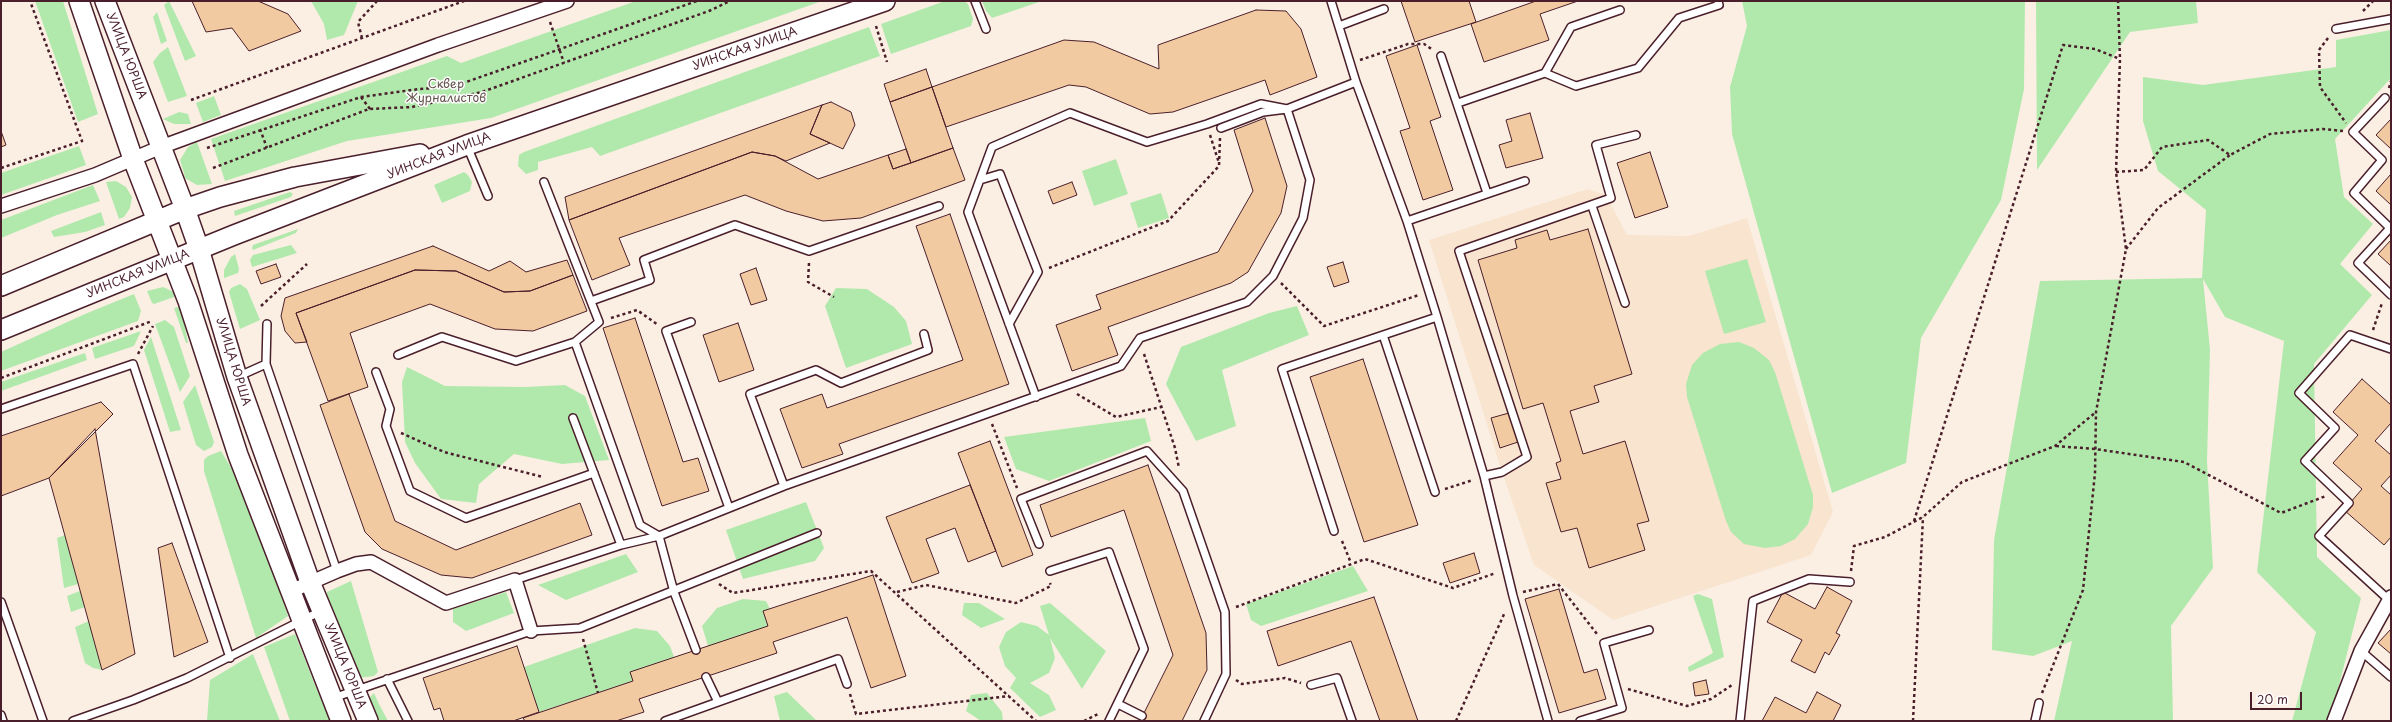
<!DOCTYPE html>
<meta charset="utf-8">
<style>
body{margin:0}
#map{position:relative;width:2392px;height:722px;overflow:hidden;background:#fbefe3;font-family:"Playpen Sans",sans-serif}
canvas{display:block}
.frame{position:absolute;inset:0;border:2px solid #4a1f2b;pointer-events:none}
.scale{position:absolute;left:2250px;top:692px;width:52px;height:18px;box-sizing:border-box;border:2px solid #4a1f2b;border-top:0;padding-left:5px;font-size:12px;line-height:14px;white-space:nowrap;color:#4a1f2b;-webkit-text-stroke:3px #fff;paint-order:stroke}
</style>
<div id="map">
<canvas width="2392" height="722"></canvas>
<div class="frame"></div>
<div class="scale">20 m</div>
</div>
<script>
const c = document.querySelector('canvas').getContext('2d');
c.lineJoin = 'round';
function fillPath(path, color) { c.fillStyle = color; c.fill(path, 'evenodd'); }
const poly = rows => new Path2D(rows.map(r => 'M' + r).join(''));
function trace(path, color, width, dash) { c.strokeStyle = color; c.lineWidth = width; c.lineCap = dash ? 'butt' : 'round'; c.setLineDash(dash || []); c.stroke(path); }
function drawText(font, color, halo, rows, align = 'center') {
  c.font = font + ' "Playpen Sans",sans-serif'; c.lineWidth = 3; c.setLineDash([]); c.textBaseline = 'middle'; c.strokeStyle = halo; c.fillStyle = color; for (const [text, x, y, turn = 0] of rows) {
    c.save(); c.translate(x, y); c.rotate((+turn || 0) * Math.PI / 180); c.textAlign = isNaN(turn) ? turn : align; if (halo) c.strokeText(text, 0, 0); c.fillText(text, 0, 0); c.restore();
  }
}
const built = poly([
 [1588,189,1606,195,1627,235,1689,236,1747,218,1833,512,1811,555,1613,620,1534,565,1502,472,1429,240]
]);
const green = poly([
 [35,1,63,1,98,114,78,122],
 [169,1,196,56,185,61,164,5],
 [311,1,358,1,344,35,327,40,324,24],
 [636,1,822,1,491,118,347,141,225,181,211,139,447,56,461,63],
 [945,1,964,1,968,4,973,19,971,26,891,54,881,24],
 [982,1,1042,1,992,18,986,11],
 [1742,1,2025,1,2024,89,2001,200,1921,338,1906,463,1832,493,1732,134,1730,87,1747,26],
 [2036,1,2196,1,2198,23,2130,32,2037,170],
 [157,12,167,41,161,44,153,17],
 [869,27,880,56,600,156,592,147,538,162,538,170,526,174,518,166,519,155,524,152],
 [2391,30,2391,78,2335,139,2344,197,2373,224,2340,264,2372,295,2314,364,2317,557,2361,598,2330,721,2292,721,2316,632,2257,572,2284,341,2225,317,2203,279,2210,350,2207,461,2213,568,2171,626,2173,721,2054,721,2072,641,2033,656,1992,650,1994,540,2040,281,2202,278,2206,210,2158,171,2143,121,2143,77,2203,85,2336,67,2336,40],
 [168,47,187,96,168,102,153,62,160,53],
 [214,96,221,115,203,122,196,103],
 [179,112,188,114,191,124,174,124,163,119],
 [197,142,212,184,197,185,185,178,184,173,180,160,188,147],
 [79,146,86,165,1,195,1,173],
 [1116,159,1128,194,1094,206,1082,171],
 [464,172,468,175,472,182,470,191,442,203,434,185],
 [116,181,126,187,132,197,130,208,124,217,119,219,106,182],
 [93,185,100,201,57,215,1,238,1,220],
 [290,192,293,194,291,197,235,216,234,211],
 [1161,193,1169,218,1138,228,1130,203],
 [101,212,105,225,85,232,54,237,51,231],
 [298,229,296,233,253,250,252,248,253,245],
 [291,245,297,253,252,267,250,260,253,255],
 [235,254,239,269,238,273,224,278,224,270,231,257],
 [1747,259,1766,322,1724,334,1705,271],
 [240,284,247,289,260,320,240,329,229,292,231,288],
 [163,287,174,292,177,296,154,304,152,303,147,291],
 [836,288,867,289,894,307,906,321,912,344,846,368,825,306],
 [134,294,141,311,138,321,1,371,1,352,85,314],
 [181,306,188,343,186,343,174,308],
 [1297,306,1309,335,1222,370,1236,426,1196,441,1166,384,1181,347,1269,313],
 [165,320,174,327,190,376,180,392,155,324],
 [141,331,134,346,95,359,92,348],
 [151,337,181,430,170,432,144,350],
 [1739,342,1754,348,1769,360,1775,372,1813,495,1813,507,1808,524,1795,539,1781,546,1765,548,1744,544,1731,532,1726,521,1687,397,1686,384,1692,365,1703,353,1720,344],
 [85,353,87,360,1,391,1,382],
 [407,367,445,386,526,387,565,385,585,396,609,460,562,464,514,454,479,484,476,503,441,499,415,463,405,442,402,382],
 [195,385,214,442,212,447,204,451,196,445,183,402],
 [1145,418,1151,441,1049,481,1016,469,1004,437],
 [221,451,240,482,259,530,288,616,256,638,204,471,204,460,208,456],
 [806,502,824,548,815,561,743,579,726,530],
 [65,535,78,584,64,588,57,538],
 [626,554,638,572,566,600,538,585],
 [1353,566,1368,591,1261,626,1251,620,1246,604],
 [351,581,378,672,374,676,358,678,327,599,327,592],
 [80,591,85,607,71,612,67,596],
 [506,592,514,613,466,631,453,622,453,609],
 [1698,594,1712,599,1724,657,1689,672,1688,667,1713,653,1693,596],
 [743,599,766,601,770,609,768,626,708,646,702,626,717,608],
 [964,603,979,603,1005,619,981,628,962,615],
 [1050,603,1106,651,1082,689,1050,638,1055,658,1049,673,1030,683,1049,695,1056,710,1040,717,1010,688,1016,678,1005,666,999,647,1006,632,1021,622,1037,626,1049,635,1040,606],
 [89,621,102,670,93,668,85,663,75,627],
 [635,628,657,631,670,646,674,657,630,672,633,681,539,712,524,667],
 [295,634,313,680,330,721,290,721,264,647],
 [253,654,280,721,207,721,210,680],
 [787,692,817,721,780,721,774,696],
 [374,693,379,704,388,721,377,721,368,699],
 [987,693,1002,712,1003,721,981,721,966,711,971,695]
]);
const building = poly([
 [192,1,258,1,288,14,301,31,249,51,232,28,206,32,192,1],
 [1401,1,1469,1,1476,22,1415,42,1401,1],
 [1578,1,1540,14,1549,40,1484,62,1471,24,1536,1,1578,1],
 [1256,10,1286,11,1301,29,1317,77,1270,95,1265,80,1173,112,1150,114,1086,87,1069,85,946,127,932,87,1064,40,1094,42,1159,69,1158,45,1256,10],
 [1417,45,1441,117,1430,121,1453,190,1423,200,1400,131,1410,128,1386,56,1417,45],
 [926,69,932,87,890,102,884,84,926,69],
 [932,87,953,148,911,163,890,102,932,87],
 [831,102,851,112,855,125,843,149,810,134,822,105,831,102],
 [822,105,810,134,830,143,786,161,775,156,752,152,569,220,565,197,822,105],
 [1530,113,1543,158,1506,168,1499,145,1512,141,1506,120,1530,113],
 [1265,118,1287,186,1281,213,1248,272,1231,283,1108,327,1118,355,1072,371,1056,325,1101,309,1096,295,1218,252,1253,191,1234,130,1265,118],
 [2391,119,2391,149,2376,135,2391,119],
 [1,131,6,145,1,147,1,131],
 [953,148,965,180,861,218,823,221,786,211,745,195,619,238,630,265,592,280,569,220,752,152,775,156,818,179,888,155,893,169,953,148],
 [906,149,911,163,893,169,888,155,906,149],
 [1650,152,1668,207,1635,218,1617,163,1650,152],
 [2391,174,2391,205,2376,191,2391,174],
 [1072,182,1077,195,1053,204,1048,191,1072,182],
 [950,214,1009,384,839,444,843,454,802,468,780,409,822,394,827,408,963,360,916,226,950,214],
 [1588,229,1632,374,1594,386,1599,402,1570,411,1583,454,1625,441,1649,521,1637,524,1645,550,1589,568,1577,528,1561,532,1546,483,1561,479,1556,463,1561,461,1543,403,1523,409,1478,260,1517,248,1515,240,1547,230,1550,240,1588,229],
 [2391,240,2391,266,2378,254,2391,240],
 [433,246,489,271,510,261,526,272,567,260,573,275,530,291,504,292,456,271,415,270,296,313,307,342,295,343,285,331,281,316,285,298,433,246],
 [1343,262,1349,282,1334,287,1327,267,1343,262],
 [276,264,281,277,261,284,256,271,276,264],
 [756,268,767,300,751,305,740,274,756,268],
 [415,270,456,271,504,292,530,291,573,275,587,311,533,331,495,329,430,304,350,333,368,387,328,401,296,313,415,270],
 [635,318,683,462,698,458,709,491,662,506,603,328,635,318],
 [738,323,754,370,719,382,703,335,738,323],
 [1363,359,1418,525,1364,542,1310,377,1363,359],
 [2362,379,2391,405,2391,423,2375,441,2391,455,2391,475,2381,486,2391,495,2391,537,2384,545,2344,510,2362,489,2333,463,2358,435,2333,412,2362,379],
 [349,394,395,521,456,550,580,503,592,535,472,578,441,575,382,549,365,532,320,405,349,394],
 [101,402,113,414,49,478,1,496,1,436,101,402],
 [1509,413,1518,442,1500,448,1491,418,1509,413],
 [95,429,135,654,102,670,49,478,95,429],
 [990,441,1033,555,1002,567,958,453,990,441],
 [1148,465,1206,633,1207,670,1182,721,1140,721,1173,655,1124,510,1051,537,1040,505,1148,465],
 [970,485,996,551,968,562,955,528,926,539,939,573,912,583,886,517,970,485],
 [172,543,208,642,174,657,158,548,172,543],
 [1474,553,1480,573,1450,583,1443,563,1474,553],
 [873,575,906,676,871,688,847,617,773,642,777,653,639,699,644,712,616,721,525,721,523,718,633,681,630,672,768,626,763,611,873,575],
 [1827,587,1852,601,1836,633,1840,635,1829,655,1825,652,1815,673,1791,661,1802,640,1767,622,1783,592,1815,609,1827,587],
 [1559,589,1584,673,1597,669,1606,699,1559,713,1525,599,1559,589],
 [1374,597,1418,721,1380,721,1351,641,1278,666,1267,631,1374,597],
 [2391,629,2391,654,2378,643,2391,629],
 [517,646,539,712,513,721,444,721,440,708,434,710,423,678,517,646],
 [1706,680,1709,694,1695,696,1693,683,1706,680],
 [1817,692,1841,705,1833,721,1762,721,1775,697,1806,713,1817,692]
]);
const path = poly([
 [2363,11,2373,1],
 [550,22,564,63],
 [876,26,887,62],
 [362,38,358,22,377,1],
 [2328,38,2319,50,2320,87,2346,123],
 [1360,60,1408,44,1424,44,1433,50],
 [2389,88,2391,81],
 [361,97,370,109],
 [191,100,464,1],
 [260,129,267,148],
 [1210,135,1219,163],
 [207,148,361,97,419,89,452,87,697,1],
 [1,168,82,141,30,1],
 [213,168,369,109,412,107,482,92,709,11,730,1],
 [2116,172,2144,170,2162,147,2208,140,2230,155,2270,134,2323,129,2343,131],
 [2126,249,2158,208,2230,155],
 [809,263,808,282,834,297],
 [1049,268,1168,221,1219,166,1220,138],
 [1281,283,1324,326,1419,295],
 [261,306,307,264],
 [611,318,637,310,658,325],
 [2373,330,2382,303],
 [138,354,153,326],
 [1144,354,1175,448,1179,468],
 [1,378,152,321],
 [1077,394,1116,417,1161,407],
 [992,424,1017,488],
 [401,433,444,452,543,477],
 [2056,446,2095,449,2184,462,2281,513,2326,496],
 [1445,489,1473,480],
 [1914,521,2063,45,2095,49,2120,59],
 [1342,541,1351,563],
 [1851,571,1854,546,1885,537,1923,517,1962,482,2055,446,2096,412],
 [719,584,733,593,871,571,1036,721],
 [897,592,926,585,1016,603,1051,586,1050,583],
 [1523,592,1558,584,1597,634],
 [1236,607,1365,559,1453,588,1496,573],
 [583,639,598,693],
 [1236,680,1242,684,1285,678,1301,683],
 [1628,689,1687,706,1711,699,1732,685],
 [2042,693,2083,590,2095,473,2096,412,2126,249,2116,172,2120,59,2118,1],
 [850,694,856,714,1009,696],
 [1084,721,1098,714],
 [1456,721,1505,612],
 [1913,721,1923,517]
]);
const lane = poly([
 [975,1,986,29],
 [1331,1,1356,82,1407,221,1437,317,1484,476,1513,596,1548,721],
 [1339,26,1384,9],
 [2336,29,2391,19],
 [1441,56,1487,193],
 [1545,73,1571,27,1620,10],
 [2385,98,2353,132,2382,160,2354,193,2390,228,2358,263,2391,295],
 [1458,103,1545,73,1576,86,1638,68,1679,18,1719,5,1718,1],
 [1221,128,1263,112,1287,109,1356,82],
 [467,146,488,196],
 [980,180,1000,174,1038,272,1009,324],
 [544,182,599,322,575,342,640,525,659,536,674,592,696,650],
 [1592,206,1625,303],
 [1407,221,1525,181],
 [591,301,650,280,644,260,735,225,809,251,939,206],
 [691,322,666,331,729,508],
 [267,324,266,364,337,571],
 [1383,335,1435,492],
 [398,355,442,337,516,361,575,342],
 [376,372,390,409,386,426,410,491,466,518,594,473],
 [237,377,266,364],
 [1036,397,968,212,992,147,1070,113,1147,142,1207,124,1261,104,1287,109],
 [1,409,133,364,230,658],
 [573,418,621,545],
 [1484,476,1502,472,1527,457,1459,251,1611,198,1596,145,1636,135],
 [784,486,750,394,816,370,841,383,928,350,924,334],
 [1334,531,1282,369,1437,317],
 [1039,544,1021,499,1147,451,1183,491,1225,612,1226,674,1204,721],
 [1050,571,1109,552,1144,649,1109,721],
 [515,580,621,545,659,536,784,486,1121,366,1140,338,1247,302,1273,276,1303,218,1310,180,1287,109],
 [2389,600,2319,536,2349,503,2305,461,2335,428,2299,393,2350,335,2391,349],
 [1,602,43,721],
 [2361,651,2391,677],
 [706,677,718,702],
 [387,679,408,721],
 [1311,685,1337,678,1352,721],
 [333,698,531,631,580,628,817,533],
 [1118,704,1142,716],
 [1,715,3,721],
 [73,721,133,700,187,678,321,611],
 [665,721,838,659,847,684],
 [1580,721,1622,708,1604,643,1649,630],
 [1740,721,1753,601,1809,579,1850,582],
 [2035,721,2039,703]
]);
const street = poly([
 [1,206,95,175,161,147,438,45,567,1],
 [291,591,337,571,356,564,371,562,446,603,515,580,531,631],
 [2334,721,2361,651,2391,597]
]);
const secondary = poly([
 [79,1,133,159,188,301,238,455,341,721],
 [105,1,185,209,199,249,237,377,310,582,368,721],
 [1,286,185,209,220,197,295,177,420,154],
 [1,330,234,235,467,145,885,1]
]);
const streetNames = [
 ["УИНСКАЯ УЛИЦА",745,49,-19],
 ["УЛИЦА ЮРША",126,56,69],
 ["УИНСКАЯ УЛИЦА",439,156,-21],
 ["УИНСКАЯ УЛИЦА",138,274,-22],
 ["УЛИЦА ЮРША",233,362,73],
 ["УЛИЦА ЮРША",345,666,68]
];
const parkNames = [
 ["Сквер",446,85],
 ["Журналистов",446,99]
];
fillPath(built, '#f8e4cf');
fillPath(green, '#b1e9ad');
fillPath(building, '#f1caa1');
trace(building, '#4a1f2b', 1);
trace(lane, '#4a1f2b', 10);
trace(street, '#4a1f2b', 16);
trace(secondary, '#4a1f2b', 22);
trace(path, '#4a1f2b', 2.5, [3, 3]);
trace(lane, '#fff', 7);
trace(street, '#fff', 13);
trace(secondary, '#fff', 19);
drawText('12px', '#4a1f2b', '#fff', streetNames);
drawText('12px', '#64524c', '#fff', parkNames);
</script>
